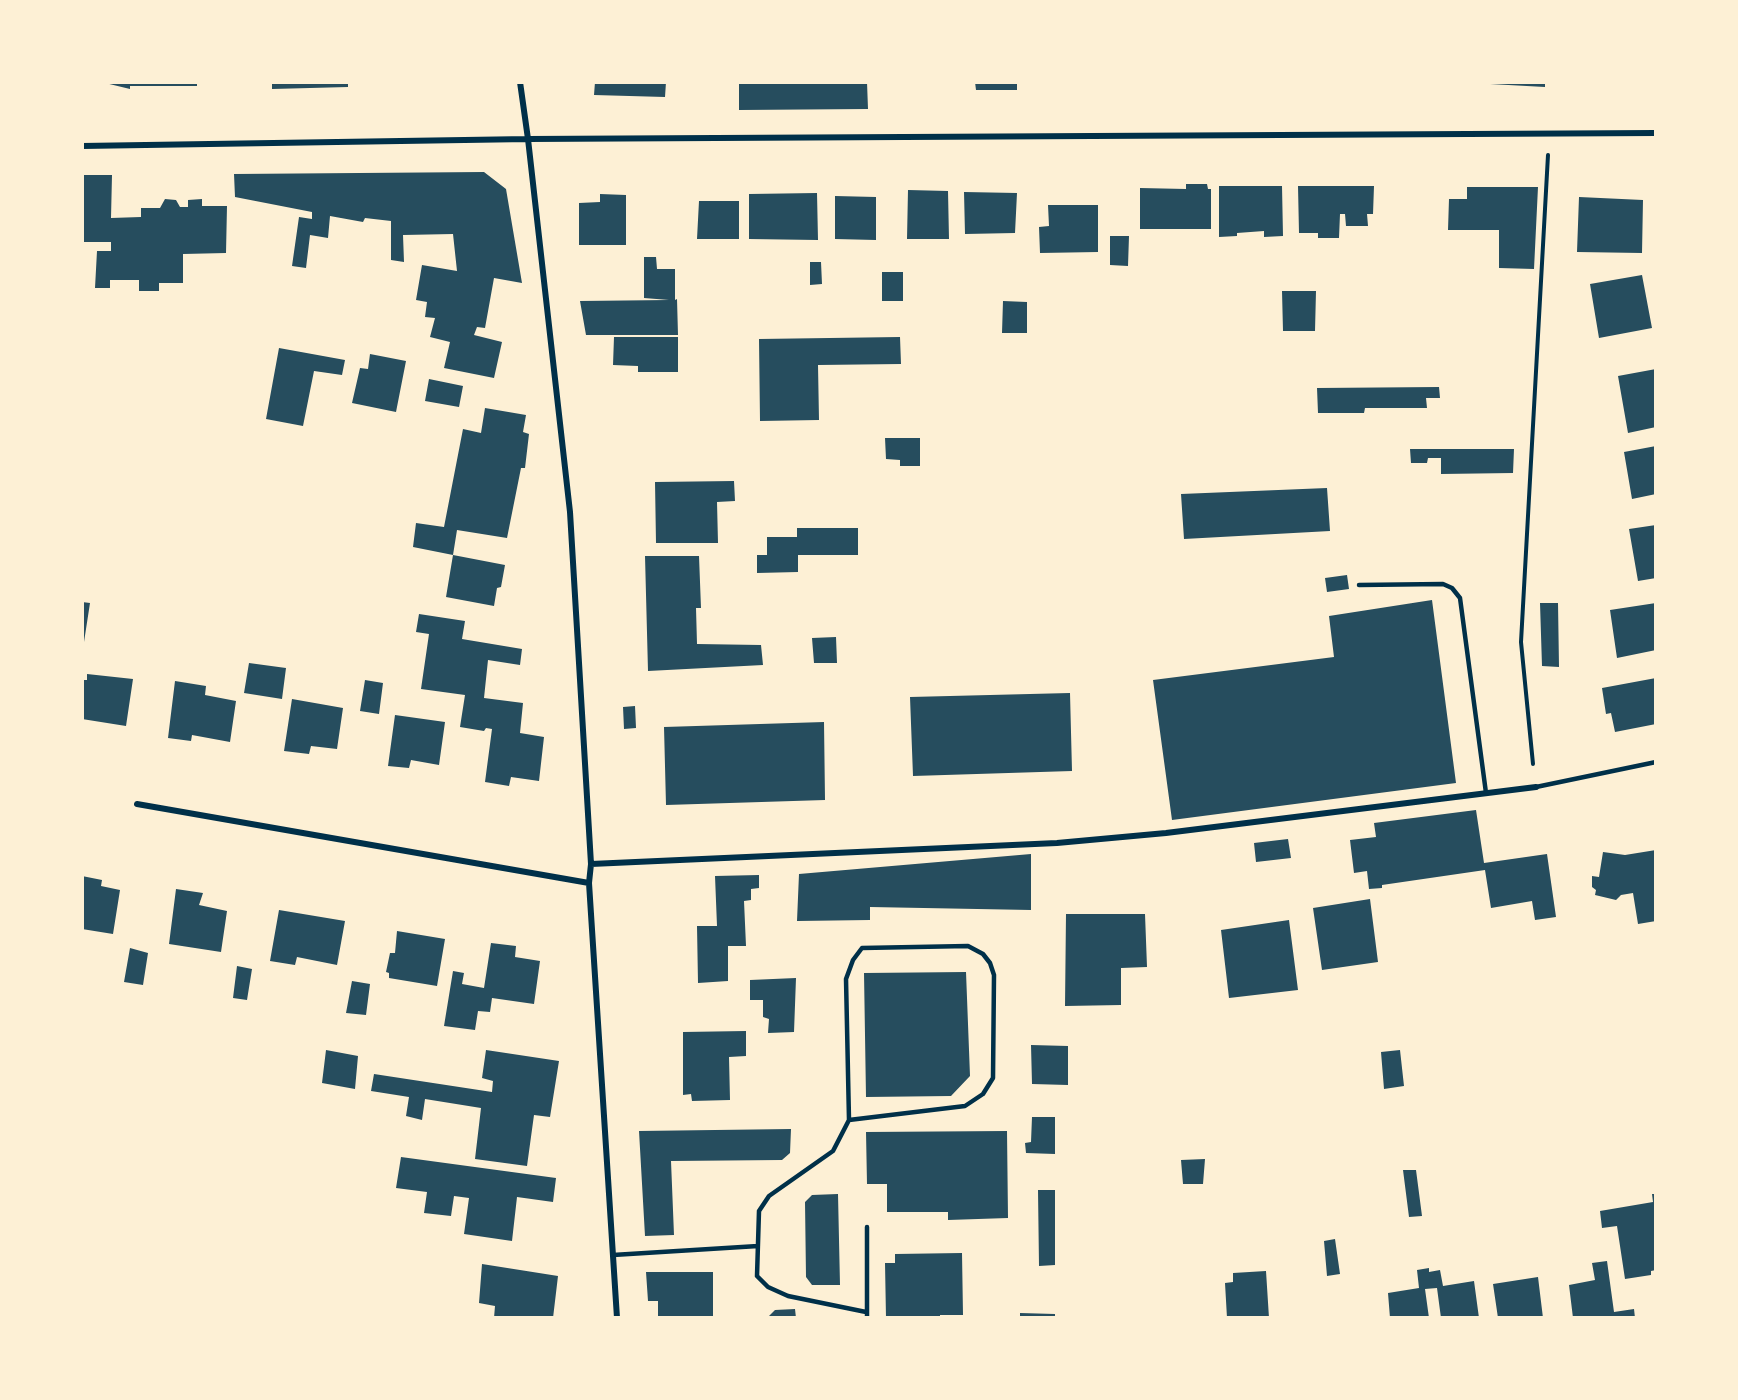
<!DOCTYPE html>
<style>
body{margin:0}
#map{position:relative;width:1738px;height:1400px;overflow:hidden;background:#fdf0d5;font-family:"Space Grotesk",sans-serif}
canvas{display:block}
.frame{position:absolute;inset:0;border:84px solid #fdf0d5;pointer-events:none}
</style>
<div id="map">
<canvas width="1738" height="1400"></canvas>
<div class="frame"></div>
</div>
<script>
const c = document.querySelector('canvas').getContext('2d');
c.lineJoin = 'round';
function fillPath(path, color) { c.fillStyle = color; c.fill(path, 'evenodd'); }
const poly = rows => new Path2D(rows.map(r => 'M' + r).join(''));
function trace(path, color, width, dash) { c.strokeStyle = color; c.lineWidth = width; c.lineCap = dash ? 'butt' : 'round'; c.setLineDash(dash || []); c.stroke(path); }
const building = poly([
 [101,82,197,82,197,86,130,86,130,89],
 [272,82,348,82,348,87,272,89],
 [595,82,666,82,665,97,594,95],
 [739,82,867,82,868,109,739,110],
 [975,82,1017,82,1017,90,976,90],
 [1490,82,1545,82,1545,87,1490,84],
 [484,172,506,189,522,283,494,278,485,328,477,327,474,335,502,342,494,378,444,368,450,342,430,337,435,318,425,317,427,302,416,300,422,265,457,271,453,234,403,235,404,262,391,260,391,221,365,218,363,222,330,216,328,238,310,235,306,268,292,266,299,217,312,219,312,212,235,197,234,174],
 [82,175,112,175,111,218,141,217,141,208,160,208,165,199,176,200,180,207,188,207,188,200,202,199,202,206,227,206,226,253,183,254,183,283,159,283,159,291,139,291,139,280,110,280,110,288,95,288,97,251,111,251,111,242,82,242],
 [1186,184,1207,184,1208,189,1211,189,1211,229,1140,229,1140,188,1186,189],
 [1219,186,1282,186,1283,236,1264,237,1264,231,1237,233,1237,236,1219,237],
 [1298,186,1374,186,1373,214,1367,214,1368,226,1346,226,1345,214,1340,214,1339,238,1318,238,1318,233,1299,233],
 [1467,187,1538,187,1534,269,1499,268,1499,230,1448,230,1449,199,1467,199],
 [908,190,948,191,949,239,907,239],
 [964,192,1017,193,1015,233,965,234],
 [817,193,818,240,749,239,749,194],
 [600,194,626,195,626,245,579,245,579,203,600,202],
 [835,196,876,197,876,240,835,239],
 [1579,197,1643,200,1642,253,1577,252],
 [699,201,739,201,739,239,697,239],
 [1048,205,1098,205,1098,252,1040,253,1039,227,1049,226],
 [1110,236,1129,236,1128,266,1110,265],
 [644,257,656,257,657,269,675,269,675,300,677,299,678,335,586,335,580,301,669,300,644,298],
 [810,262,821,262,822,284,810,285],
 [882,272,903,272,903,301,882,301],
 [1642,275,1652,328,1599,338,1590,284],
 [1282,291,1316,291,1315,331,1283,331],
 [1003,301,1027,302,1027,333,1002,333],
 [614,337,678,337,678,372,638,372,638,366,613,365],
 [900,337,901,364,818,365,819,420,760,421,759,339],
 [279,348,345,360,342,375,314,371,303,426,266,419],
 [370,354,406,361,396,412,352,403,360,368,368,369],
 [1656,369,1656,427,1628,433,1618,376],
 [429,379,463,386,459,407,425,401],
 [1439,387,1440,398,1426,398,1427,408,1365,408,1364,413,1318,413,1317,388],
 [485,408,526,415,523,432,529,434,525,468,521,468,507,538,457,530,453,555,413,547,416,523,444,527,463,429,481,433],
 [885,438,920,438,920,466,900,466,900,460,886,459],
 [1656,446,1656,494,1632,499,1624,452],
 [1410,449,1514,449,1513,473,1441,474,1441,458,1428,458,1427,463,1411,463],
 [734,481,735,501,717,502,718,543,656,543,655,482],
 [1327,488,1330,531,1184,539,1181,494],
 [1656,525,1656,578,1638,581,1629,529],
 [797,528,858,528,858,555,798,555,798,572,757,573,757,555,767,555,767,537,797,537],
 [453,555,505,565,501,587,497,588,494,606,446,597],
 [645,556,699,556,701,608,696,608,697,644,761,645,763,665,648,671],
 [1347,575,1349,589,1327,592,1325,578],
 [1432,600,1456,783,1172,820,1153,680,1334,657,1329,616],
 [82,602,90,603,84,642,82,641],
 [1540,603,1558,603,1559,667,1542,666],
 [1656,603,1656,650,1617,658,1610,610],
 [419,614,465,621,462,639,522,649,520,665,488,660,484,698,523,703,520,733,544,737,539,781,511,777,509,786,485,782,492,729,486,728,484,731,460,727,465,695,421,689,429,634,416,632],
 [836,637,837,663,814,663,812,638],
 [249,663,286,668,282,699,244,693],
 [87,674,133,679,126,726,82,719,82,680,87,680],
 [1656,678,1656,724,1615,732,1611,713,1606,714,1602,688],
 [365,680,383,683,379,714,360,711],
 [175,681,206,686,205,695,236,701,230,742,192,735,191,741,168,738],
 [1070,693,1072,771,913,776,910,697],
 [292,699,343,708,337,749,311,746,309,754,284,751],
 [635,706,636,728,624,729,623,707],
 [395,715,445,722,439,765,411,760,409,768,388,766],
 [824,722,825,800,666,805,664,727],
 [1476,810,1484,863,1547,854,1556,917,1535,920,1532,901,1491,908,1485,870,1382,885,1382,888,1369,889,1367,871,1354,873,1350,840,1376,837,1374,823],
 [1288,839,1291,858,1256,862,1254,843],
 [1656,850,1656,921,1638,924,1633,893,1621,895,1616,900,1595,895,1596,890,1592,887,1592,876,1599,877,1603,852,1625,855],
 [1031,854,1031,910,870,907,870,920,797,921,799,874],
 [759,875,759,888,751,889,751,900,744,901,746,946,728,946,728,981,698,983,697,926,717,926,715,876],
 [82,876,102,880,101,886,120,890,113,934,82,929],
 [176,889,203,893,199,905,227,911,221,952,169,944],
 [1370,899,1378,962,1322,970,1313,908],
 [279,910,345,921,337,965,297,957,295,965,270,961],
 [1066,914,1145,914,1147,967,1121,968,1121,1005,1065,1006],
 [1289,920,1298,990,1229,998,1221,930],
 [397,931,445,939,437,986,389,978,389,973,386,972,390,953,395,953],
 [491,943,516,946,515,957,540,961,534,1004,492,998,490,1012,478,1011,475,1030,444,1026,453,971,464,973,462,984,484,988],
 [130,948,148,953,143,985,124,982],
 [237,966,252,969,247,1000,233,998],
 [966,972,970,1076,951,1096,866,1097,864,973],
 [796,978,794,1032,768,1033,769,1019,763,1017,763,1000,750,1000,750,980],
 [352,981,370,984,366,1015,346,1013],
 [746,1031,746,1056,729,1057,730,1100,692,1101,691,1094,683,1095,683,1032],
 [1031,1045,1068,1046,1068,1085,1032,1084],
 [326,1050,358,1056,355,1089,322,1083],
 [486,1050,559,1061,550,1117,534,1115,527,1166,475,1159,481,1108,425,1099,422,1120,406,1116,409,1097,371,1091,374,1074,492,1092,493,1081,482,1078],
 [1400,1050,1404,1086,1384,1089,1381,1052],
 [1032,1117,1055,1117,1055,1154,1026,1153,1025,1143,1031,1142],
 [791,1129,790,1153,782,1160,671,1161,674,1235,645,1236,639,1131],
 [1007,1131,1008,1218,948,1220,948,1212,887,1212,887,1184,867,1184,866,1132],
 [401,1157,556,1178,553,1202,517,1197,512,1241,464,1234,469,1198,454,1196,451,1216,424,1213,427,1192,396,1188],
 [1205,1159,1203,1184,1183,1184,1181,1160],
 [1403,1170,1416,1170,1422,1216,1409,1217],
 [1038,1190,1055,1190,1055,1265,1039,1266],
 [838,1194,840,1285,812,1285,806,1277,805,1202,812,1195],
 [1652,1194,1656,1194,1656,1270,1651,1271,1651,1275,1625,1279,1617,1226,1602,1228,1600,1211,1653,1202],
 [1335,1239,1340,1274,1327,1276,1324,1241],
 [962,1253,963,1315,940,1315,940,1318,886,1318,885,1263,895,1263,895,1254],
 [1607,1261,1614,1312,1634,1309,1635,1318,1573,1318,1569,1285,1595,1280,1592,1263],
 [482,1264,558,1276,553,1318,494,1318,495,1306,479,1303],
 [1429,1268,1429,1272,1440,1270,1443,1286,1474,1281,1479,1318,1441,1318,1437,1288,1425,1289,1429,1318,1390,1318,1388,1293,1419,1288,1417,1270],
 [1266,1271,1269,1318,1227,1318,1225,1283,1233,1282,1233,1273],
 [646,1272,713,1272,713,1318,658,1318,658,1301,648,1301],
 [1538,1277,1543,1318,1498,1318,1493,1284],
 [795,1309,796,1318,767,1318,775,1310],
 [1020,1313,1055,1314,1055,1318,1020,1318]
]);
const path = poly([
 [1533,764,1521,642,1548,155]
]);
const service = poly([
 [1359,585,1443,584,1452,588,1460,598,1486,793],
 [1536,787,1656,762],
 [849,1120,965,1106,983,1094,993,1078,994,975,990,963,983,954,968,946,862,948,853,960,846,979,849,1120,833,1151,769,1196,759,1211,757,1276,768,1287,788,1296,866,1312],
 [613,1255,758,1246],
 [867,1318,867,1227]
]);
const minor = poly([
 [520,82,528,139,570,512,591,864,589,883,617,1318],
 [82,146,528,139,1656,133],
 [137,804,589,883],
 [591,864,1057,843,1166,833,1536,787]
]);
fillPath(building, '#264d5e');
trace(path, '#003049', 4);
trace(service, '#003049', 4.5);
trace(minor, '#003049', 6);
</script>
